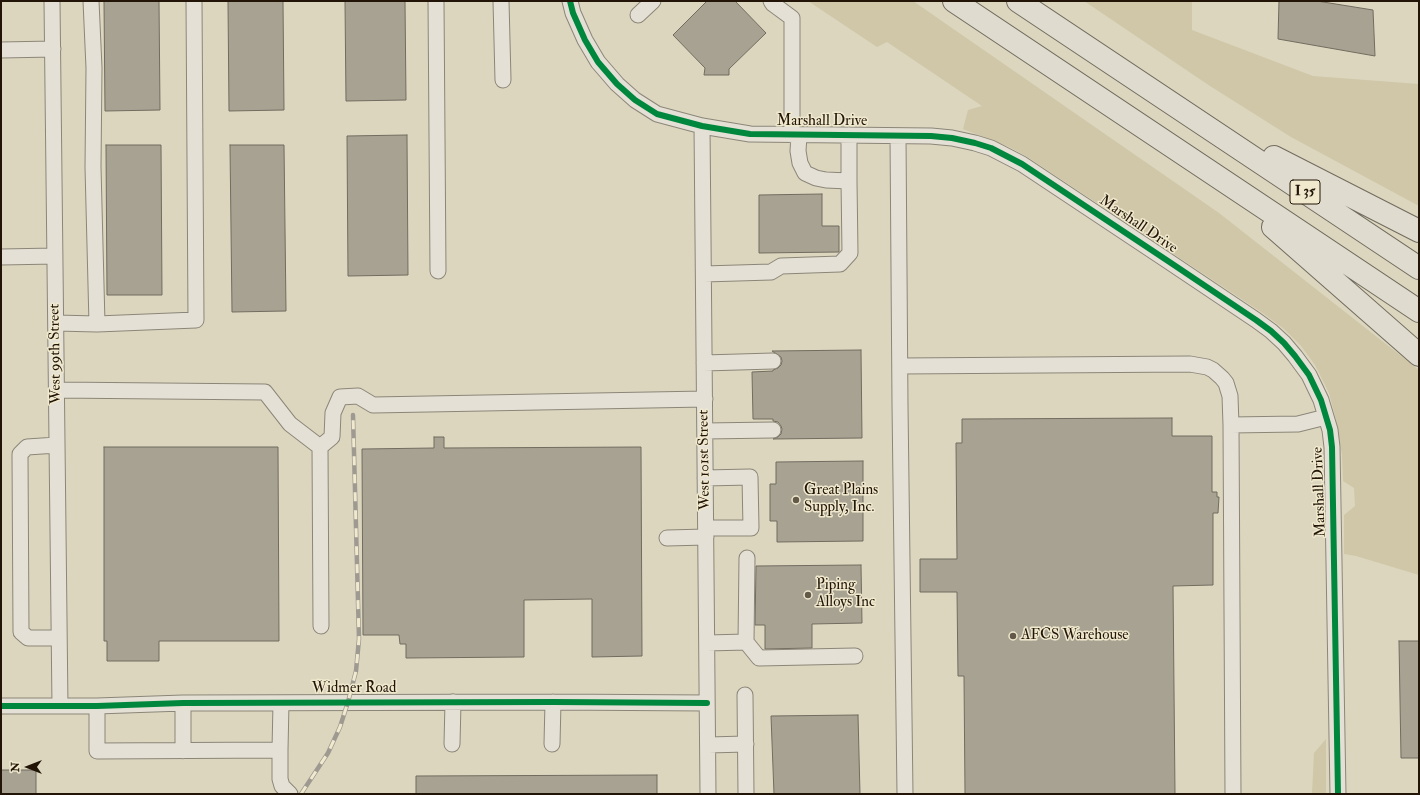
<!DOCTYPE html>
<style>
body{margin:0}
#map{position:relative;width:1420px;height:795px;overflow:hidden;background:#dcd6bf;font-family:"IM FELL Double Pica",serif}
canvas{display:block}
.frame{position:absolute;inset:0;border:2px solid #221508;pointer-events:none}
.north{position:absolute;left:8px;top:747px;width:40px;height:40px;-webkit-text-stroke:3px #f0e9ce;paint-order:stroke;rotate:270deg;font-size:11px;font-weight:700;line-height:16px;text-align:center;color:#221508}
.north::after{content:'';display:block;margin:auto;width:14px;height:18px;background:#221508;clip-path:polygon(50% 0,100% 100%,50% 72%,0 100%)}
</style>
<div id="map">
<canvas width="1420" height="795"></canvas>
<div class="frame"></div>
<div class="north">N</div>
</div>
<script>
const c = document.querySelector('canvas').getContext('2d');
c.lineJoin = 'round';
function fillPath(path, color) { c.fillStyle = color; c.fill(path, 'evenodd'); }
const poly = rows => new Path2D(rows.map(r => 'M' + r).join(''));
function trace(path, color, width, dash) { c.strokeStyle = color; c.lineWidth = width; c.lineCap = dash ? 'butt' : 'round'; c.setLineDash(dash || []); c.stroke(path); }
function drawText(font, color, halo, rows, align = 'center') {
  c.font = font + ' "IM FELL Double Pica",serif'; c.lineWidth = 3; c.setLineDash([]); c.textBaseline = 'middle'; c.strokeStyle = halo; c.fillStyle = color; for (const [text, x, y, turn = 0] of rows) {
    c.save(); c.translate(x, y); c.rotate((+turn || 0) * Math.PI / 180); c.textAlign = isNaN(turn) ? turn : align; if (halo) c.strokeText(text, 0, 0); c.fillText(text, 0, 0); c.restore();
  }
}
const green = poly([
 [808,1,913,1,1219,213,1419,370,1419,575,1356,556,1344,554,1344,515,1355,506,1354,488,1343,481,1342,455,1335,416,1329,393,1315,365,1301,346,1284,329,1264,314,1026,156,1009,147,963,129,968,110,982,106,887,42,877,47],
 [1084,1,1192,1,1192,30,1313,76,1419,84,1419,206,1291,137,1210,86],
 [1326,739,1326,794,1312,794,1314,753]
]);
const building = poly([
 [104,1,159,1,160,110,105,111,104,1],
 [228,1,283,1,284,110,229,111,228,1],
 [345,1,405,1,406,100,346,101,345,1],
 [707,1,735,1,766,33,729,69,729,75,704,75,705,68,673,35,707,1],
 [1279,1,1317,1,1373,10,1375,56,1278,39,1279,1],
 [407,135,408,275,348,276,347,136,407,135],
 [106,145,161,145,162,295,107,295,106,145],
 [230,145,284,145,286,311,232,312,230,145],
 [822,194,822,226,839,226,839,252,759,253,759,195,822,194],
 [861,350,862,438,773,439,778,437,781,434,782,429,781,426,778,422,773,421,773,419,753,419,752,372,773,371,773,370,778,368,781,365,782,361,781,357,772,351,861,350],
 [1172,418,1172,436,1212,436,1212,492,1217,492,1217,497,1219,497,1218,513,1213,513,1213,585,1173,586,1175,794,965,794,964,676,958,676,957,592,920,592,920,559,957,559,956,443,962,443,962,419,1172,418],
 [434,437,444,437,444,448,641,447,642,656,592,657,592,599,524,600,524,657,406,658,406,644,400,644,399,635,363,635,362,449,434,448,434,437],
 [104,447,278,447,279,641,159,641,159,661,107,661,107,641,104,641,104,447],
 [863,461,863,541,777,542,777,521,770,521,770,484,776,484,776,462,863,461],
 [861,565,862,623,812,624,812,648,765,649,765,625,755,625,756,566,861,565],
 [1399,641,1419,641,1419,758,1401,758,1399,641],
 [858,715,860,794,774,794,771,716,858,715],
 [1,770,36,770,36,794,1,794,1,770],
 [657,775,657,794,416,794,416,776,657,775]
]);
const minor = poly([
 [52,1,60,706],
 [91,1,94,68,93,167,97,324],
 [436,1,438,271],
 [501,1,503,80],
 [570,1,573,13,585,40,598,62,617,84,635,100,657,114,702,126,750,134,931,136,952,138,975,143,991,148,1022,164,1171,263,1256,320,1271,331,1284,343,1295,356,1309,375,1321,400,1330,430,1332,447,1338,794],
 [771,1,773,4,792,18,792,135],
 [638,15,653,1],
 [1,50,53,49],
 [702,126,708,794],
 [799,135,798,151,800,163,805,173,816,178,826,180,849,181,849,135],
 [898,136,900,405,905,794],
 [1,257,55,256],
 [704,274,771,272,781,266,840,264,850,253,849,181],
 [56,323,97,324,196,320,194,1],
 [704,363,773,361],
 [900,366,1190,364,1207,367,1213,370,1222,378,1226,383,1230,396,1231,425,1233,794],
 [57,390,265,392,290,424,320,447],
 [1231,425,1298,424,1326,417],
 [705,431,773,430],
 [57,445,27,447,20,454,21,632,28,638,59,638],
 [705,478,750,477,751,528,706,528],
 [667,538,706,537],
 [321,626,320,447,332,437,333,413,340,397,358,396,373,405,705,399],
 [746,642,759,658,855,656],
 [707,643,746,642,747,558],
 [745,695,746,794],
 [183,703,183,751],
 [1,706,97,706,183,703,553,702,707,703],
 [97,706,97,751,280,750,281,703],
 [452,744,453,702],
 [552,744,553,702],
 [708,745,746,744],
 [280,750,280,779,282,786,290,794]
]);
const highway = poly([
 [954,1,1419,311],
 [1018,1,1419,268],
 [1274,157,1419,231],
 [1273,227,1419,355]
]);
const rail = poly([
 [301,794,328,753,340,727,348,702,356,671,359,639,353,415]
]);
const cycleway = poly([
 [570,1,573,13,585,40,598,62,617,84,635,100,657,114,702,126,750,134,931,136,952,138,975,143,991,148,1022,164,1171,263,1256,320,1271,331,1284,343,1295,356,1309,375,1321,400,1330,430,1332,447,1338,794],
 [1,706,97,706,183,703,553,702,707,703]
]);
const markers = [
 [796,500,4,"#635948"],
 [808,595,4,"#635948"],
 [1013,636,4,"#635948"]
];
const shields = [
 [1305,192,30]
];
const shieldNames = [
 ["I 35",1305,192]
];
const streetNames = [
 ["Marshall Drive",822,122],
 ["Marshall Drive",1138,225,34],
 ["West 99th Street",56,354,-91],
 ["West 101st Street",705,460,-91],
 ["Marshall Drive",1320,492,-92],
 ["Widmer Road",354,689]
];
const poiNames = [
 ["Great Plains",804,491],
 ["Supply, Inc.",804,508],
 ["Piping",816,586],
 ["Alloys Inc",816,603],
 ["AFCS Warehouse",1021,636]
];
fillPath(green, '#d0c7a8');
fillPath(building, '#a7a292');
trace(building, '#716c5f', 1);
trace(minor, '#8b8678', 17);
trace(highway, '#716c5f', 24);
trace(minor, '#e4e0d5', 15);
trace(highway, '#dfdbce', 22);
trace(rail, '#9f9a91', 4.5);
trace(rail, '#f0e9ce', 3, [9]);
trace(cycleway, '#00873e', 6);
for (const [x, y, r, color] of markers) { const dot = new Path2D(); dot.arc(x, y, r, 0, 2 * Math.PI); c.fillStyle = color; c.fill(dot); trace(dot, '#f0e9ce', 1.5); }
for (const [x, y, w] of shields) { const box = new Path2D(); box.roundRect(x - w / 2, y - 12, w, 24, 3); c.fillStyle = '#f0e9ce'; c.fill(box); trace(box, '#221508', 1); }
drawText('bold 14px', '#221508', null, shieldNames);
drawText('15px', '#221508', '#f0e9ce', streetNames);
drawText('15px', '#221508', '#f0e9ce', poiNames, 'left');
</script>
